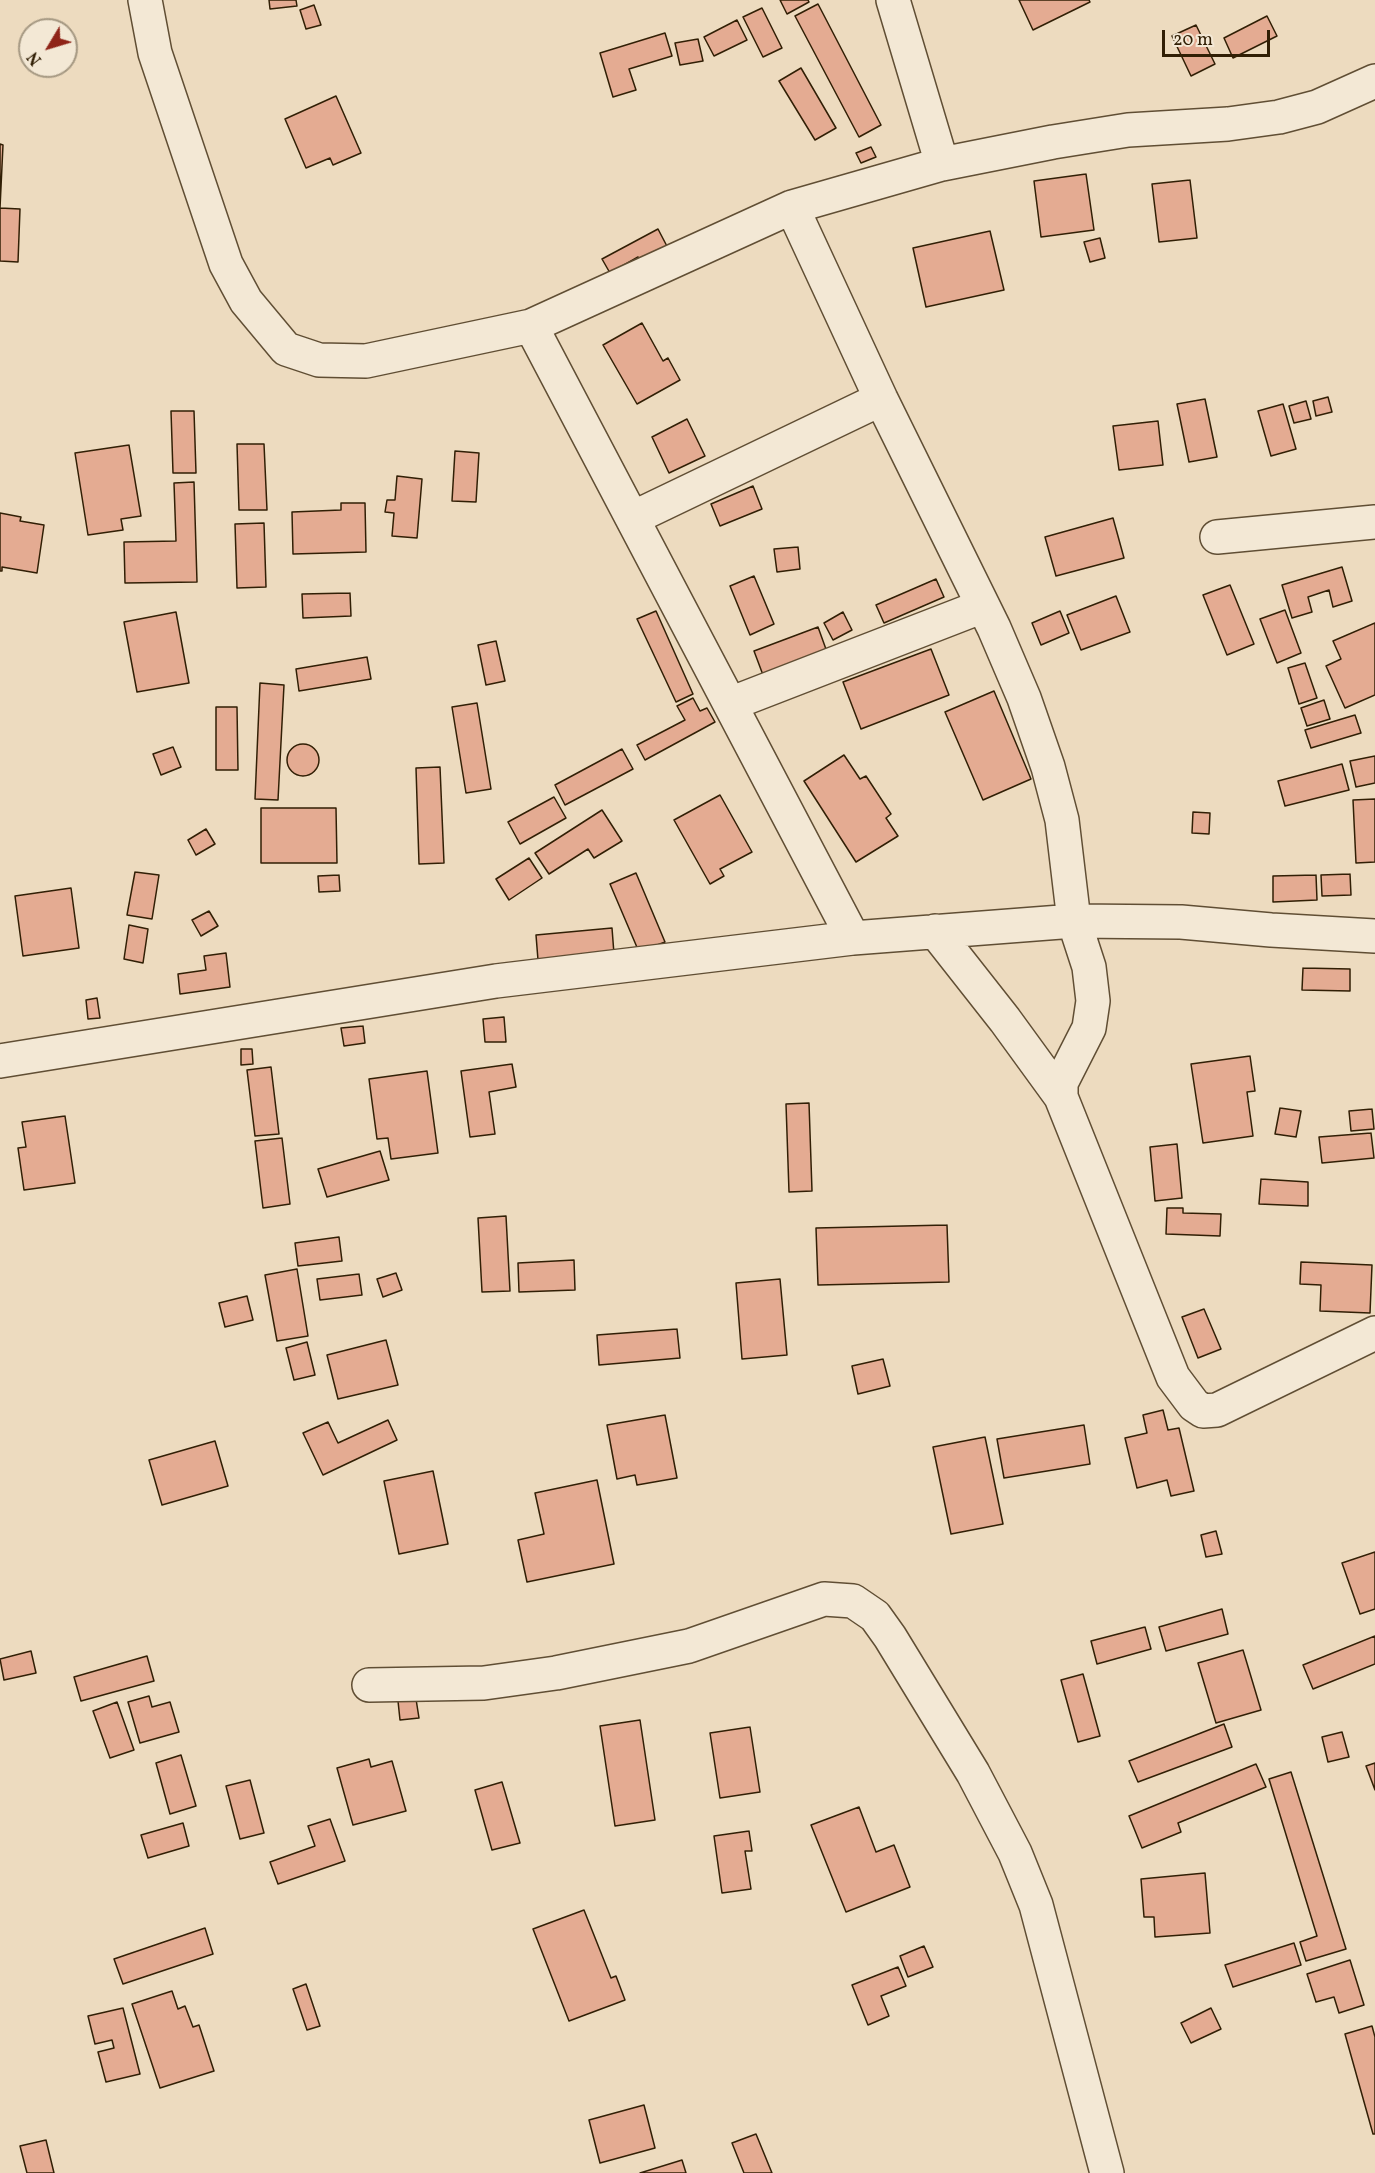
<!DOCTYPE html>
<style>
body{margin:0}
#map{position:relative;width:1375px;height:2173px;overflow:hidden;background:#eddbbf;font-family:Vollkorn,serif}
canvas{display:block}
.north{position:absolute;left:18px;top:18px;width:60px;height:60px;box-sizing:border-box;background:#f3e8d5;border:2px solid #a59882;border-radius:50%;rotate:232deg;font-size:16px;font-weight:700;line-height:24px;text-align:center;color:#311f05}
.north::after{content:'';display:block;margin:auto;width:21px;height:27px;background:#8f2418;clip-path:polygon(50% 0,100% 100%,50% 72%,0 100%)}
.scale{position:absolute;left:1162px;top:30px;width:108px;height:27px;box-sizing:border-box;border:3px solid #311f05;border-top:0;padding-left:8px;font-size:18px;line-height:21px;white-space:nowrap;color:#311f05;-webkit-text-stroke:4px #f3e8d5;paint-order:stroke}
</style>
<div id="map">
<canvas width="1375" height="2173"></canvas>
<div class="north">N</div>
<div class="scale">20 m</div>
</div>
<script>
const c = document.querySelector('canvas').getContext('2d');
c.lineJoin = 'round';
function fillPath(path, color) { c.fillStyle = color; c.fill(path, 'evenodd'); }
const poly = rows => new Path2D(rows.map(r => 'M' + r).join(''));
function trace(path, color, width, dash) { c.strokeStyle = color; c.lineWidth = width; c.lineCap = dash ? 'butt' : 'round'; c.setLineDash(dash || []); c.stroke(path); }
const building = poly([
 [269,0,296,0,297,6,270,9,269,0],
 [780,0,808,0,809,2,787,14,780,0],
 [1019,0,1089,0,1090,2,1033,30,1019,0],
 [818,4,881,125,859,137,795,16,818,4],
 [314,5,321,25,306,29,300,10,314,5],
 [762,8,782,48,763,57,743,17,762,8],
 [1267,16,1277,36,1233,58,1224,38,1267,16],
 [737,20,747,40,714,56,704,37,737,20],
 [1196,25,1215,64,1191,76,1172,36,1196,25],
 [665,33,672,56,629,69,636,90,613,97,600,53,665,33],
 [698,39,703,61,680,65,675,43,698,39],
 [801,68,836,128,815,140,779,81,801,68],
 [336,96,361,153,333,165,330,158,306,168,285,119,336,96],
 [0,144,3,145,0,208,20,209,18,262,0,261,0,144],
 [871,147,876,157,861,163,856,153,871,147],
 [1086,174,1094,230,1041,237,1034,181,1086,174],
 [1190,180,1197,238,1159,242,1152,184,1190,180],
 [658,229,670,252,644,267,638,257,610,273,602,259,658,229],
 [990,231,1004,290,926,307,913,248,990,231],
 [1100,238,1105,258,1090,262,1084,242,1100,238],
 [642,323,663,361,668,358,680,380,637,404,603,345,642,323],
 [1328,397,1332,412,1316,416,1313,401,1328,397],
 [1205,399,1217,457,1189,462,1177,404,1205,399],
 [1306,401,1311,419,1294,423,1289,406,1306,401],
 [1283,404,1296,449,1271,456,1258,411,1283,404],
 [171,411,194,411,196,473,173,473,171,411],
 [687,419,705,456,669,473,652,437,687,419],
 [1158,421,1163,465,1119,470,1113,426,1158,421],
 [237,444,264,444,267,510,239,510,237,444],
 [129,445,141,516,121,519,123,530,88,535,75,453,129,445],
 [455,451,479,453,476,502,452,501,455,451],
 [397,476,422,479,417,538,392,536,394,513,385,512,387,500,395,500,397,476],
 [194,482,197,582,125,583,124,542,176,541,174,483,194,482],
 [753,486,762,509,720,526,711,504,753,486],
 [341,503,365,503,366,552,293,554,292,512,341,510,341,503],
 [0,513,21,517,20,521,44,525,37,573,2,567,2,571,0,571,0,513],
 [1113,518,1124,558,1056,576,1045,537,1113,518],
 [264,523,266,587,237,588,235,524,264,523],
 [798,547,800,569,777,572,774,549,798,547],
 [1342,567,1352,601,1333,607,1329,590,1308,597,1312,612,1292,618,1282,585,1342,567],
 [754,576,774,624,750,635,730,586,754,576],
 [936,579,944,597,884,623,876,605,936,579],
 [1230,585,1254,644,1227,655,1203,595,1230,585],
 [350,593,351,616,303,618,302,594,350,593],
 [1116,596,1130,632,1081,650,1067,615,1116,596],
 [1285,610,1301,653,1277,663,1260,619,1285,610],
 [656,611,693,694,676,702,637,619,656,611],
 [1060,611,1069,633,1041,645,1032,623,1060,611],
 [176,612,189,683,137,692,124,622,176,612],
 [843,612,852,630,833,640,824,623,843,612],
 [1375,623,1375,695,1345,708,1326,666,1341,659,1333,641,1375,623],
 [818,627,827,652,763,675,754,651,818,627],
 [496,641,505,681,486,685,478,645,496,641],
 [931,649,949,695,861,729,843,682,931,649],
 [367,657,371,679,299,691,296,669,367,657],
 [1305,663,1317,698,1299,704,1288,668,1305,663],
 [260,683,284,685,278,800,255,799,260,683],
 [994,691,1031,779,983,800,945,712,994,691],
 [693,698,700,711,707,708,715,722,645,760,637,745,685,720,677,706,693,698],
 [1324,700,1330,719,1307,726,1301,708,1324,700],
 [477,703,491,789,466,793,452,707,477,703],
 [216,707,237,707,238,770,216,770,216,707],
 [1355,715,1361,733,1311,748,1305,730,1355,715],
 '287 760a16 16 0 1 1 32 0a16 16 0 1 1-32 0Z',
 [173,747,181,767,161,775,153,754,173,747],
 [622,749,633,769,565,805,555,785,622,749],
 [844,755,860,779,866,776,891,814,886,818,898,836,856,862,804,781,844,755],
 [1375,756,1375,783,1356,787,1350,761,1375,756],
 [1342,764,1349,790,1285,806,1278,781,1342,764],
 [440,767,444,863,419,864,416,768,440,767],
 [720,795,752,852,720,869,724,876,710,884,674,820,720,795],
 [554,797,566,818,520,844,508,822,554,797],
 [1375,799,1375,862,1356,863,1353,800,1375,799],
 [261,808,336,808,337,863,261,863,261,808],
 [602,810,622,841,594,858,588,849,549,874,535,853,602,810],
 [1193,812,1210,813,1209,834,1192,833,1193,812],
 [206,829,215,844,196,855,188,840,206,829],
 [529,858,542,878,509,900,496,879,529,858],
 [135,872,159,875,152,919,127,915,135,872],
 [636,873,665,942,639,952,610,884,636,873],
 [1350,874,1351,895,1322,896,1321,875,1350,874],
 [339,875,340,891,319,892,318,876,339,875],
 [1316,875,1317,900,1273,902,1273,876,1316,875],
 [71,888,79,948,23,956,15,896,71,888],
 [209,911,218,926,201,936,192,920,209,911],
 [129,925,148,929,143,963,124,959,129,925],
 [612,928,614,954,538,960,536,935,612,928],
 [226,953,230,987,180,994,178,974,206,970,204,956,226,953],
 [1303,968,1350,969,1350,991,1302,990,1303,968],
 [97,998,100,1018,88,1019,86,1000,97,998],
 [504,1017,506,1042,485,1042,483,1019,504,1017],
 [363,1026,365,1043,344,1046,341,1028,363,1026],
 [241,1049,252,1049,253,1064,241,1065,241,1049],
 [1250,1056,1255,1091,1247,1092,1253,1136,1203,1143,1191,1064,1250,1056],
 [512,1064,516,1087,489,1092,495,1134,470,1137,461,1071,512,1064],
 [271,1067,279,1134,255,1136,247,1070,271,1067],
 [427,1071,438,1153,391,1159,388,1138,377,1139,369,1079,427,1071],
 [809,1103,812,1191,789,1192,786,1104,809,1103],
 [1280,1108,1301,1111,1296,1137,1275,1134,1280,1108],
 [1372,1109,1374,1129,1351,1131,1349,1111,1372,1109],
 [65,1116,75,1183,24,1190,18,1148,26,1147,22,1122,65,1116],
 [1371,1133,1374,1158,1322,1163,1319,1137,1371,1133],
 [282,1138,290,1204,263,1208,255,1141,282,1138],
 [1177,1144,1182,1198,1155,1201,1150,1147,1177,1144],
 [380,1151,389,1180,327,1197,318,1169,380,1151],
 [1261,1179,1308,1182,1308,1206,1259,1204,1261,1179],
 [1167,1208,1183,1208,1183,1213,1221,1214,1220,1236,1166,1234,1167,1208],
 [506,1216,510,1291,482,1292,478,1218,506,1216],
 [947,1225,949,1282,818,1285,816,1228,947,1225],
 [339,1237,342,1261,298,1266,295,1243,339,1237],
 [574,1260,575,1290,519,1292,518,1263,574,1260],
 [1301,1262,1372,1265,1370,1313,1320,1311,1321,1285,1300,1284,1301,1262],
 [297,1269,308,1336,277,1341,265,1275,297,1269],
 [396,1273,402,1290,383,1297,377,1279,396,1273],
 [359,1274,362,1295,320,1300,317,1279,359,1274],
 [780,1279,787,1355,742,1359,736,1283,780,1279],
 [247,1296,253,1320,225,1327,219,1303,247,1296],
 [1204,1309,1221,1349,1198,1358,1182,1317,1204,1309],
 [677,1329,680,1358,599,1365,597,1335,677,1329],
 [386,1340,398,1385,338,1399,327,1355,386,1340],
 [307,1342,315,1375,294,1380,286,1348,307,1342],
 [883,1359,890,1386,858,1394,852,1366,883,1359],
 [1163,1410,1168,1430,1179,1428,1194,1491,1171,1496,1167,1480,1137,1488,1125,1438,1147,1433,1143,1415,1163,1410],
 [665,1415,677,1478,637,1485,635,1475,617,1479,607,1425,665,1415],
 [388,1420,397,1440,323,1475,303,1433,328,1422,338,1443,388,1420],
 [1084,1425,1090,1464,1004,1478,997,1439,1084,1425],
 [985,1437,1003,1524,951,1534,933,1447,985,1437],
 [215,1441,228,1486,162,1505,149,1460,215,1441],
 [433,1471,448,1544,399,1554,384,1481,433,1471],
 [597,1480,614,1564,527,1582,518,1540,544,1534,535,1493,597,1480],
 [1216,1531,1222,1554,1206,1557,1201,1535,1216,1531],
 [1375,1552,1375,1609,1360,1614,1342,1563,1375,1552],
 [1222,1609,1228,1634,1166,1651,1159,1627,1222,1609],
 [1145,1627,1151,1649,1097,1664,1091,1641,1145,1627],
 [1375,1636,1375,1664,1313,1689,1303,1665,1375,1636],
 [1243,1650,1261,1710,1216,1723,1198,1663,1243,1650],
 [31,1651,36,1673,4,1680,0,1659,31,1651],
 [147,1656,154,1681,81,1701,74,1677,147,1656],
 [1083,1674,1100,1736,1078,1742,1061,1680,1083,1674],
 [149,1696,152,1707,170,1702,179,1732,140,1743,128,1702,149,1696],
 [416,1699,419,1718,400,1720,398,1701,416,1699],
 [117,1702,134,1750,110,1758,93,1711,117,1702],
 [640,1720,655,1820,615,1826,600,1726,640,1720],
 [1224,1724,1232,1747,1138,1782,1129,1761,1224,1724],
 [750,1727,760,1792,720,1798,710,1733,750,1727],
 [1342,1732,1349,1757,1328,1762,1322,1737,1342,1732],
 [181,1755,196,1806,170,1814,156,1763,181,1755],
 [369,1759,371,1767,392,1761,406,1811,353,1825,337,1768,369,1759],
 [1375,1763,1375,1790,1366,1766,1375,1763],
 [1256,1764,1266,1787,1178,1823,1181,1832,1142,1848,1129,1816,1256,1764],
 [1291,1772,1346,1949,1306,1961,1300,1942,1317,1936,1269,1779,1291,1772],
 [250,1780,264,1833,240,1839,226,1786,250,1780],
 [502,1782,520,1843,492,1850,475,1790,502,1782],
 [859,1807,876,1852,894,1845,910,1887,846,1912,811,1825,859,1807],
 [330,1819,345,1861,278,1884,270,1862,315,1846,308,1826,330,1819],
 [183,1823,189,1846,148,1858,141,1835,183,1823],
 [749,1831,752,1851,745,1851,751,1889,722,1893,714,1836,749,1831],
 [1205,1873,1210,1933,1155,1937,1154,1917,1144,1917,1141,1879,1205,1873],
 [584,1910,611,1978,616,1976,625,2000,569,2021,533,1929,584,1910],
 [205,1928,213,1954,123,1984,114,1959,205,1928],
 [1294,1943,1301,1965,1233,1987,1225,1965,1294,1943],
 [924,1946,933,1967,908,1977,900,1956,924,1946],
 [1350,1960,1364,2005,1339,2013,1334,1997,1316,2002,1307,1974,1350,1960],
 [898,1967,906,1986,881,1996,889,2016,868,2025,852,1985,898,1967],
 [306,1984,320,2026,307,2030,293,1989,306,1984],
 [172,1991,178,2009,185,2006,193,2027,199,2025,214,2071,160,2088,132,2004,172,1991],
 [123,2008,140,2074,106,2082,98,2052,114,2048,112,2040,95,2044,88,2016,123,2008],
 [1211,2008,1221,2029,1191,2043,1181,2023,1211,2008],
 [1372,2026,1375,2037,1375,2134,1373,2134,1345,2034,1372,2026],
 [644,2105,655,2148,600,2163,589,2120,644,2105],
 [756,2134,772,2173,744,2173,732,2143,756,2134],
 [46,2140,54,2173,27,2173,20,2146,46,2140],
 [682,2160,686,2173,640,2173,682,2160]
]);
const street = poly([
 [145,0,155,53,226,264,246,301,286,349,319,360,366,361,531,326,792,207,942,164,1053,142,1128,130,1228,124,1279,117,1317,107,1375,81],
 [893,0,942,164],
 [792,207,881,399,994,628,1024,698,1048,767,1062,820,1074,921,1089,967,1093,1001,1089,1028,1061,1083,1061,1097,1173,1377,1194,1405,1203,1411,1217,1410,1375,1333],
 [531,326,853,938],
 [633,518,881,399],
 [1217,537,1375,522],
 [730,704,983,606],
 [935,931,1005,1020,1061,1097],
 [0,1061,496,981,853,938,1074,921,1181,922,1271,930,1375,936],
 [369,1685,484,1683,556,1673,689,1646,824,1599,853,1601,875,1616,890,1637,973,1773,1015,1853,1036,1905,1107,2173]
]);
fillPath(building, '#e4ab92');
trace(building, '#311f05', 1.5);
trace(street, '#604e34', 36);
trace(street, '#f3e8d5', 33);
</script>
